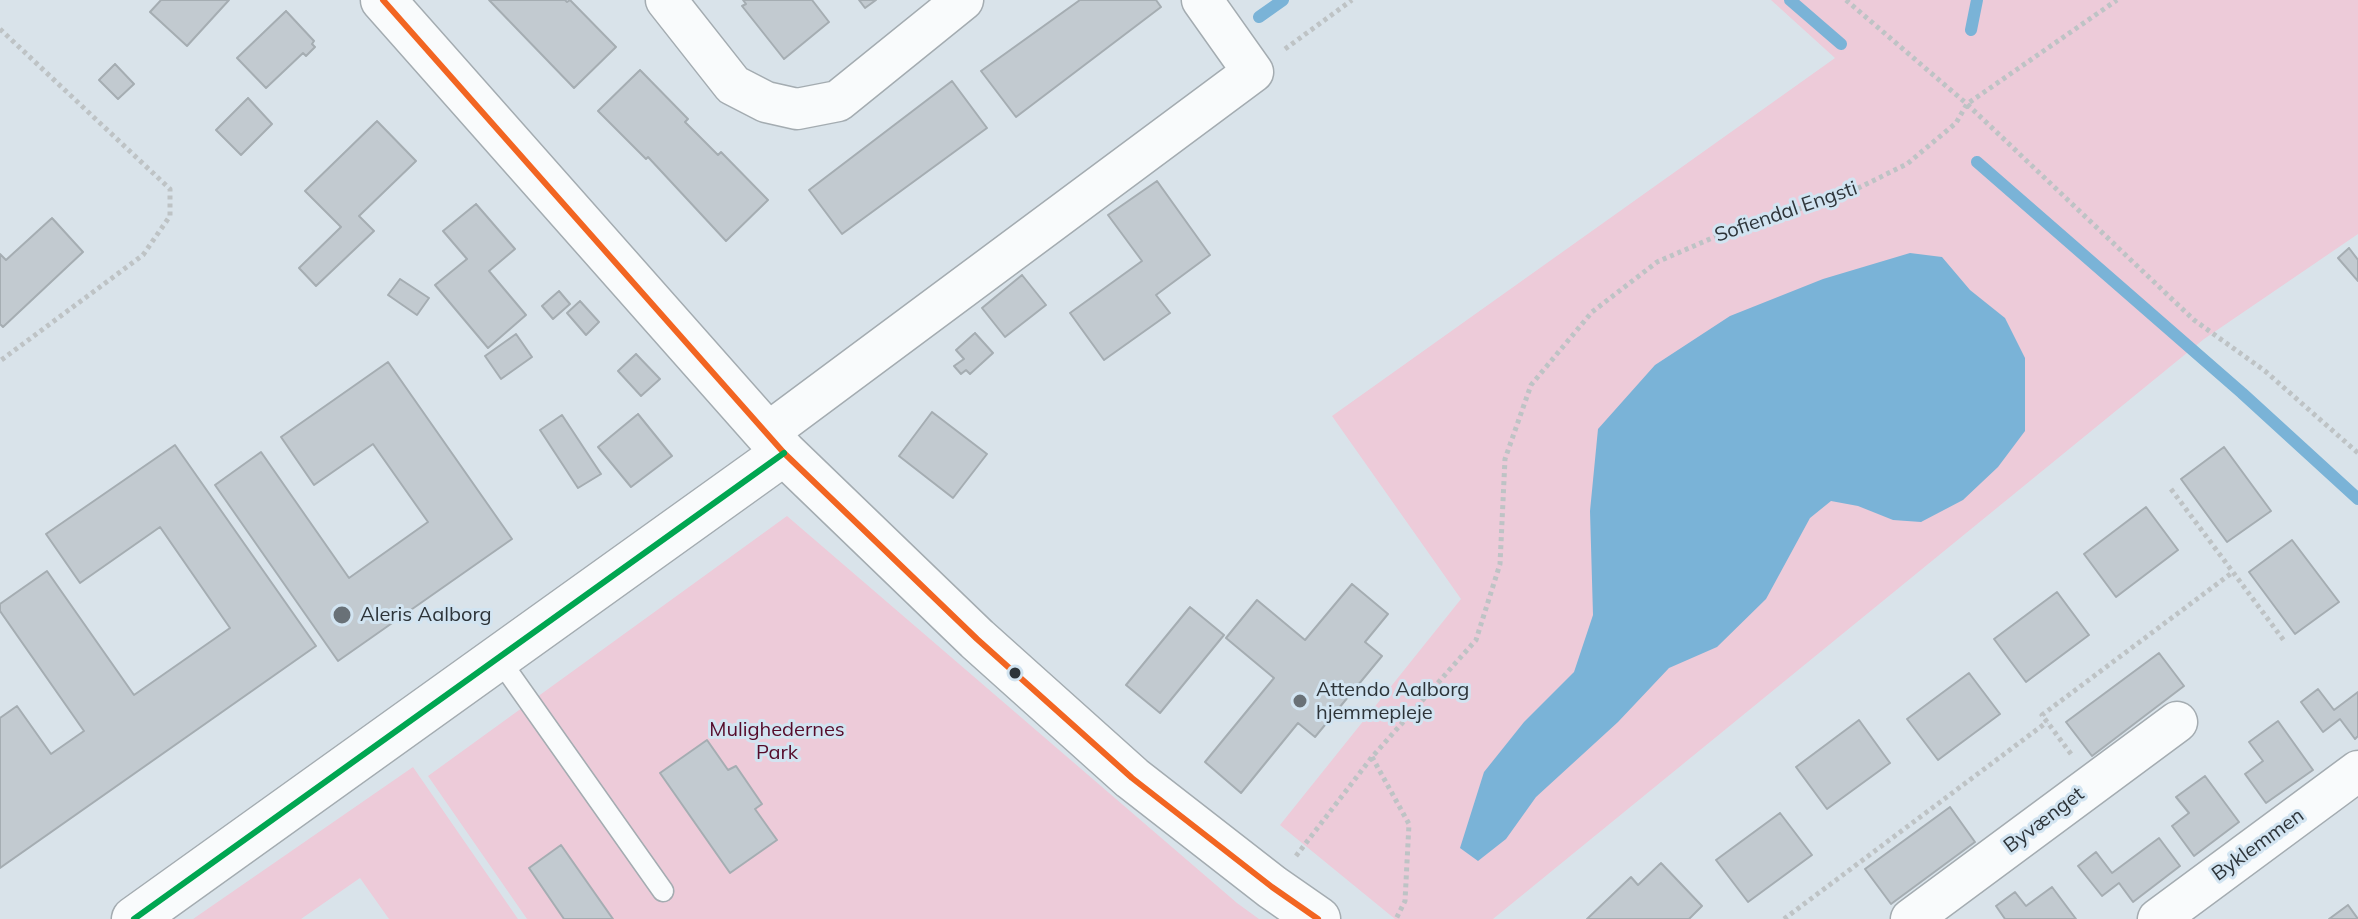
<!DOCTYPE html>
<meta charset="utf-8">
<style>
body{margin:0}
canvas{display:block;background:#d9e3ea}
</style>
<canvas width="2358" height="919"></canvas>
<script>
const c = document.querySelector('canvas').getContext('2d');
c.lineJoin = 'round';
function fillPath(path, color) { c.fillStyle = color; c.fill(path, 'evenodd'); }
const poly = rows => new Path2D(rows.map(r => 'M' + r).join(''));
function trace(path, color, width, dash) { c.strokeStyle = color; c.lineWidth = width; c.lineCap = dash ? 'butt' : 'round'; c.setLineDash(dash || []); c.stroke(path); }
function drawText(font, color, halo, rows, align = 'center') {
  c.font = font + ' Mulish,sans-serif'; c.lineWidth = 6; c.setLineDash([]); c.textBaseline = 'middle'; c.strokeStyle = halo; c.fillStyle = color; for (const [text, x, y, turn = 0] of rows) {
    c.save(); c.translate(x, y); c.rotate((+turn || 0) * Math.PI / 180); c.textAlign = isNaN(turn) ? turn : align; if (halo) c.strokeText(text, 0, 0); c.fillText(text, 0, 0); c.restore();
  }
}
const green = poly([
 [1771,0,2358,0,2358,234,2204,339,1493,919,1395,919,1280,825,1461,599,1332,416,1835,58],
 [787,516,1237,903,1259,919,527,919,428,776],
 [413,767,518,919,389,919,360,878,301,919,193,919]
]);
const water = poly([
 [1910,253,1942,257,1970,290,2005,318,2025,358,2025,431,1998,467,1963,500,1921,522,1893,520,1858,506,1831,501,1810,518,1766,599,1717,647,1669,668,1618,722,1536,797,1506,839,1478,861,1460,848,1484,772,1524,722,1574,672,1593,615,1590,511,1598,429,1655,365,1730,316,1823,279]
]);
const stream = poly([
 [1790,0,1841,44],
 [1259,17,1283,0],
 [1971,30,1977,0],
 [1977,162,2242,393,2358,499]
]);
const building = poly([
 [161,0,229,0,187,46,150,12,161,0],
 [489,0,565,0,567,2,570,0,616,47,574,88,489,0],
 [743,0,812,0,829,22,784,59,742,6,746,4,743,0],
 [859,0,876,0,865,8,859,0],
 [1080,0,1156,0,1161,7,1016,117,981,71,1080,0],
 [286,11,314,41,312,44,315,47,306,56,303,53,266,88,237,58,286,11],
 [115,64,134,84,118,99,99,80,115,64],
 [640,70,688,119,685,122,718,155,721,152,768,200,726,241,648,157,646,159,598,111,640,70],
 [952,81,987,128,842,234,809,190,952,81],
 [248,98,272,124,241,155,216,130,248,98],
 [377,121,416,161,359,216,374,231,316,286,299,268,341,227,305,191,377,121],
 [1157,181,1210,255,1156,295,1170,313,1104,360,1070,313,1142,261,1108,215,1157,181],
 [476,204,515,249,489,271,526,315,488,348,435,285,467,259,443,231,476,204],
 [52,218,83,252,3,327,0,324,0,254,6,260,52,218],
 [2349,248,2358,260,2358,281,2338,258,2349,248],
 [1022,275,1046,305,1005,337,982,308,1022,275],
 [400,279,429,298,417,315,388,295,400,279],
 [559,291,570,304,553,319,542,306,559,291],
 [580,301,599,322,586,335,567,313,580,301],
 [975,333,993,353,970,374,966,370,961,374,954,366,964,359,956,350,975,333],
 [516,334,532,357,501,379,485,356,516,334],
 [636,354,660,379,641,396,618,371,636,354],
 [388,362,512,539,338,661,215,485,261,452,349,578,428,522,373,444,314,485,281,437,388,362],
 [932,412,987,454,953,498,899,456,932,412],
 [638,414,672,456,631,487,598,447,638,414],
 [562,415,601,474,578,488,540,430,562,415],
 [175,445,316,646,0,868,0,718,17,706,51,754,84,731,0,611,0,604,47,571,134,695,230,628,160,527,80,583,46,534,175,445],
 [2224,447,2271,511,2227,542,2181,479,2224,447],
 [2146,507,2178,550,2116,597,2084,554,2146,507],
 [2292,540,2339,602,2295,634,2249,572,2292,540],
 [1352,584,1388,614,1365,642,1382,656,1315,737,1298,723,1241,793,1205,762,1274,678,1226,638,1257,600,1305,640,1352,584],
 [2057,592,2089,635,2026,682,1994,639,2057,592],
 [1190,607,1224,635,1160,713,1126,685,1190,607],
 [2159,653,2184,686,2092,756,2066,722,2159,653],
 [1969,673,2000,714,1938,760,1907,719,1969,673],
 [2318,689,2334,710,2358,692,2358,736,2355,739,2340,719,2323,732,2301,702,2318,689],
 [1859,720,1890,763,1827,809,1796,767,1859,720],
 [2278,721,2313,770,2266,803,2245,774,2263,761,2249,742,2278,721],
 [707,740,728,770,736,766,762,804,755,809,777,840,730,873,660,773,707,740],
 [2205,776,2239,822,2194,856,2172,826,2189,813,2176,797,2205,776],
 [1950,807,1975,842,1891,904,1865,869,1950,807],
 [1780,813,1812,855,1748,902,1716,860,1780,813],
 [2159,838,2180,866,2133,902,2119,883,2102,896,2078,866,2096,852,2112,873,2159,838],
 [561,845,613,919,564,919,529,868,561,845],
 [1661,863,1702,906,1689,919,1587,919,1631,877,1638,885,1661,863],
 [2052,887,2076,919,2005,919,1996,906,2015,892,2026,906,2052,887],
 [2348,905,2358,919,2329,919,2348,905]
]);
const path = poly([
 [1846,0,1967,104,2194,320,2265,371,2358,453],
 [0,29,170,189,170,216,143,255,0,361],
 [1285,49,1352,0],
 [2171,489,2285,642],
 [2071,754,2042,715,2233,572],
 [1372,757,1409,824,1405,901,1396,919],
 [1296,856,1372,757,1476,640,1500,564,1505,459,1531,385,1592,312,1657,262,1733,229,1844,195,1907,164,1956,123,1967,104,2117,0],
 [1784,919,2047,722]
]);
const lane = poly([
 [499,659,663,891]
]);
const street = poly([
 [666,0,733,85,766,102,797,109,838,101,963,0],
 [766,434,1253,72,1202,0],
 [1911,919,2177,722],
 [2158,919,2358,771]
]);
const secondary = poly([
 [383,0,784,453,977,639,1132,778,1272,887,1318,919],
 [134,919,784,453]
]);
const bus1 = poly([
 [383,0,784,453,977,639,1132,778,1272,887,1318,919]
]);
const bus2 = poly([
 [134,919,784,453]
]);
const markers = [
 [342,615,10,"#697177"],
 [1015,673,7,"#2d3439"],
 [1300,701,8,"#697177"]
];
const streetNames = [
 ["Sofiendal Engsti",1786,212,-19],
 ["Byvænget",2044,820,-37],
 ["Byklemmen",2258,845,-36]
];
const poiNames = [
 ["Aleris Aalborg",360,615],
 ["Attendo Aalborg",1316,690],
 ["hjemmepleje",1316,713]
];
const parkNames = [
 ["Mulighedernes",777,730],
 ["Park",777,753]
];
fillPath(green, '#edcbd9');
fillPath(water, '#7ab3d7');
trace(stream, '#7ab3d7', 12);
fillPath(building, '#c2cad0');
trace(building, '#a5adb2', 2);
trace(lane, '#a4acb1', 23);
trace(street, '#a4acb1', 43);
trace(secondary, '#a4acb1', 47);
trace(path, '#bec3c5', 5, [4, 4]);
trace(lane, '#f9fbfc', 20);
trace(street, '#f9fbfc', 40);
trace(secondary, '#f9fbfc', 44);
trace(bus1, '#f26522', 6);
trace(bus2, '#00a651', 6);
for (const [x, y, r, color] of markers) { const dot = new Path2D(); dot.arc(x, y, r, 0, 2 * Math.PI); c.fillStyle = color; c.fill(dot); trace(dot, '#d2e4f1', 3); }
drawText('20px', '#2d3439', '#d2e4f1', streetNames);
drawText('20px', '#2d3439', '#d2e4f1', poiNames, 'left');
drawText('20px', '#550b2a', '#d2e4f1', parkNames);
</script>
